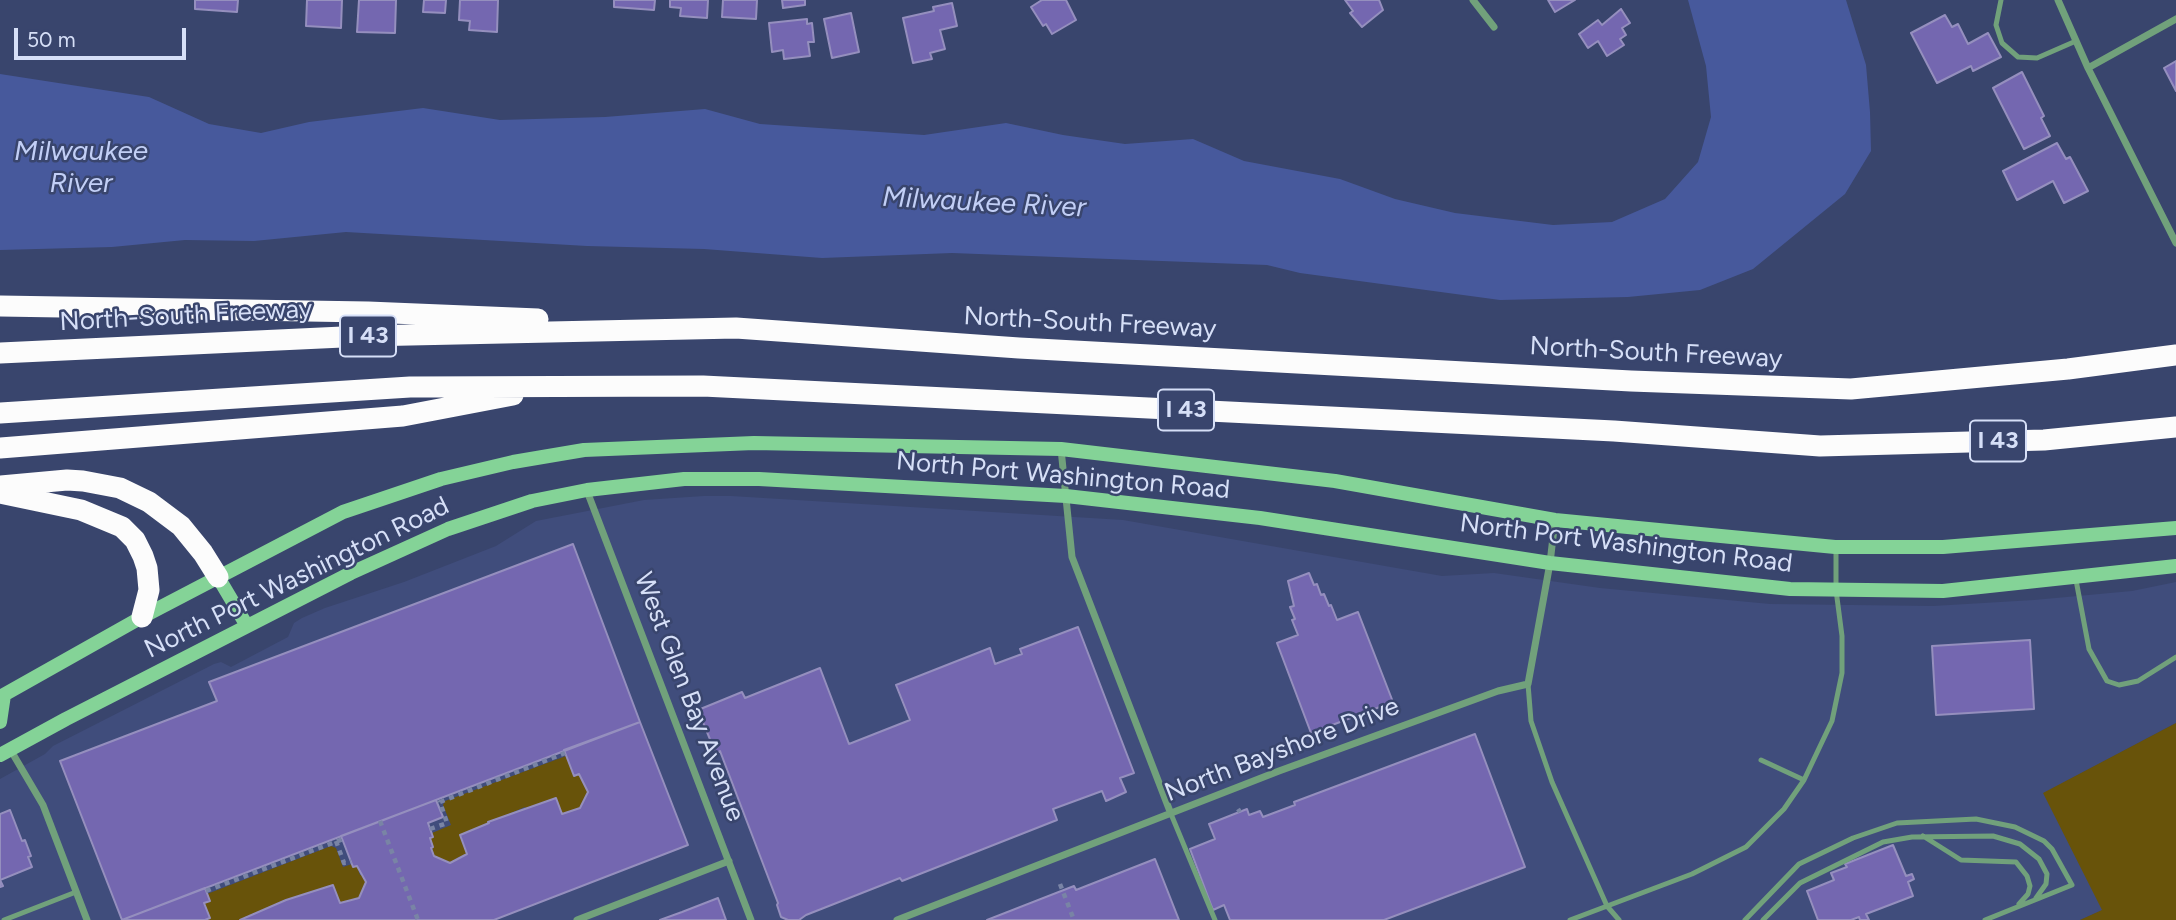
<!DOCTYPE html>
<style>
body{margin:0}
#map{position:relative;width:2176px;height:920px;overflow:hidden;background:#39456d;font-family:Figtree,sans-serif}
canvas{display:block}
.scale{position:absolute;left:14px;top:28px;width:172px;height:32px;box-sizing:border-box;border:4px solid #d6dff7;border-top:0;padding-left:9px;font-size:21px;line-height:24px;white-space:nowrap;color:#d6dff7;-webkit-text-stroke:5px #39456d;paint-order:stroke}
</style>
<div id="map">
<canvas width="2176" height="920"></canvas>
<div class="scale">50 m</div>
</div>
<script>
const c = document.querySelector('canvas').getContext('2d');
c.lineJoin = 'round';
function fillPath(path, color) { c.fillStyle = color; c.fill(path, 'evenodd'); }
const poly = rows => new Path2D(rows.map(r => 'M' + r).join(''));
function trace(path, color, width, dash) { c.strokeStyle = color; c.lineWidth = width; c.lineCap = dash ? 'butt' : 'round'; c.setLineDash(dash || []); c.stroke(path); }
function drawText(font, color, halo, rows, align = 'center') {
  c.font = font + ' Figtree,sans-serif'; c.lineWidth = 5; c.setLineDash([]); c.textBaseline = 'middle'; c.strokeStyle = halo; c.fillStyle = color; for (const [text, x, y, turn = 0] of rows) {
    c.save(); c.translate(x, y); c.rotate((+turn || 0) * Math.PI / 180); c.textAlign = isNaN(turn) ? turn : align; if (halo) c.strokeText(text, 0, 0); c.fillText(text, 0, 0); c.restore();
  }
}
const built = poly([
 [704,496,731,496,1123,520,1442,576,1494,573,1600,588,1770,604,1933,606,2034,600,2132,591,2176,582,2176,723,2044,793,2103,910,2080,920,0,920,0,779,45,754,53,746,214,664,221,662,231,667,288,637,294,623,302,618,325,608,404,582,496,546,536,521,644,500]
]);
const green = poly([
 [2176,723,2176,920,2080,920,2102,910,2043,793],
 [566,756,574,776,579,774,588,792,580,808,562,814,555,798,526,809,525,807,460,835,467,854,457,858,457,860,450,863,434,856,430,838,433,836,432,833,451,825,443,805,445,801],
 [331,846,336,848,343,867,352,864,357,866,360,875,363,875,366,882,359,898,340,903,333,885,286,900,240,920,205,920,209,918,204,903,207,894]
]);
const water = poly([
 [1688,0,1846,0,1866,65,1870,112,1871,151,1845,194,1753,269,1700,290,1628,297,1500,300,1300,273,1267,265,952,253,822,258,704,249,587,246,346,232,254,241,185,240,112,247,0,250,0,74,149,97,209,124,261,133,309,122,423,108,500,120,605,117,705,109,760,124,924,135,1006,123,1063,135,1125,144,1193,139,1244,161,1340,179,1395,199,1455,213,1553,225,1612,222,1665,199,1698,162,1711,117,1706,66]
]);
const building = poly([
 [195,0,238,0,237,12,195,9,195,0],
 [307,0,342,0,341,28,306,26,307,0],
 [359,0,396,0,395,33,357,32,359,0],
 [424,0,446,0,445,13,423,12,424,0],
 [460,0,498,0,497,32,469,30,470,21,459,20,460,0],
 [614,0,655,0,654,10,614,7,614,0],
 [670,0,708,0,707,18,680,16,681,8,670,7,670,0],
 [723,0,757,0,756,19,722,17,723,0],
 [782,0,805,0,805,5,783,8,782,0],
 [1042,0,1066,0,1076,20,1052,34,1046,24,1043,26,1031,7,1042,0],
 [1345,0,1379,0,1383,10,1362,27,1350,13,1353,11,1345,0],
 [1548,0,1575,0,1555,12,1548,0],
 [952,3,957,26,940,30,945,49,930,53,932,59,913,63,903,18,934,11,933,7,952,3],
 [1621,9,1630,23,1622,28,1626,35,1620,39,1624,45,1607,56,1598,41,1588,48,1579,34,1598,20,1602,25,1621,9],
 [851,13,859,52,832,58,824,19,851,13],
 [1945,15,1952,27,1958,24,1968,44,1988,33,2001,57,1973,71,1971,66,1937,83,1911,33,1945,15],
 [807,19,807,24,812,23,814,42,808,42,810,56,784,59,783,50,772,52,769,23,807,19],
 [2176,61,2176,91,2164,68,2176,61],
 [2022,72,2044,116,2041,118,2050,136,2024,149,1993,88,2022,72],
 [2057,143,2066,159,2070,157,2088,191,2064,203,2053,181,2017,200,2003,171,2057,143],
 [573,544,640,722,122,920,60,761,217,701,209,682,573,544],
 [1309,573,1314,585,1317,584,1321,595,1324,594,1329,606,1331,605,1337,620,1358,612,1393,702,1311,733,1277,643,1298,635,1292,620,1295,619,1290,607,1294,606,1288,581,1309,573],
 [1078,627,1134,773,1120,778,1126,792,1106,801,1102,791,1053,809,1057,820,902,881,900,878,806,915,799,920,788,920,781,917,777,905,778,903,720,751,716,754,698,710,742,692,745,698,820,668,849,744,910,720,896,685,990,648,995,664,1022,654,1020,649,1078,627],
 [2030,640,2034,709,1936,715,1932,646,2030,640],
 [640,722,688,845,494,920,240,920,286,900,333,885,340,903,359,898,366,882,357,866,353,867,341,836,436,800,443,817,428,823,433,837,430,838,433,847,431,848,434,856,450,863,467,854,460,835,489,823,488,822,556,798,562,814,580,808,588,792,579,774,574,776,564,750,640,722],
 [1475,734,1525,867,1384,920,1230,920,1224,905,1213,910,1190,849,1215,839,1209,824,1247,809,1249,815,1260,811,1263,817,1295,805,1294,802,1475,734],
 [10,810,22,841,25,840,31,856,28,857,32,867,0,880,3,886,0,887,0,814,10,810],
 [1893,845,1906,876,1912,874,1914,879,1908,882,1913,896,1866,914,1869,920,1860,920,1859,917,1851,920,1818,920,1807,891,1834,880,1831,873,1847,867,1845,864,1893,845],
 [1155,859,1179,920,987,920,1074,886,1076,890,1155,859],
 [205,888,210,901,204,903,210,918,205,920,122,920,205,888],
 [718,898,726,920,660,920,682,912,718,898]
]);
const path = poly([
 [1238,809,1240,812],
 [380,821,418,920],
 [430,829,447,823,440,802,565,753],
 [336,841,344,863,351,861],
 [1060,884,1074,920],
 [206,891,343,839]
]);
const lane = poly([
 [2001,0,1996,25,2002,43,2018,57,2037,58,2076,41],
 [2076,580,2089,649,2107,681,2119,685,2138,681,2176,657],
 [1528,684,1531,721,1552,782,1607,906,1619,920],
 [1761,760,1804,780],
 [1171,814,1215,920],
 [1923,836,1961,860,2016,862,2027,876,2030,886,2028,894,2019,904],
 [4,920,76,892],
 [1570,920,1692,874,1746,847,1784,809,1804,780,1832,721,1842,673,1842,636,1836,590,1836,549],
 [1745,920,1799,864,1853,838,1897,823,1976,819,2015,827,2044,841,2052,849,2072,885,1985,920],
 [1763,920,1800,883,1883,842,1912,837,1993,836,2020,844,2039,859,2047,874,2046,884,2036,898]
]);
const street = poly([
 [1473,0,1494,27],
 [2058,0,2088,68,2176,243],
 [2088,68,2176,19],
 [1061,449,1072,557,1171,814],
 [587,491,751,920],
 [10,749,43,805,87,920],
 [577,920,729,861],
 [897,920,1279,771,1498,691,1528,684,1550,563,1555,520]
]);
const secondary = poly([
 [218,577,247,626],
 [0,697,142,617,343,512,441,479,513,462,584,450,754,443,1061,449,1335,481,1555,520,1835,547,1943,547,2176,528],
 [0,722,4,695],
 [0,755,66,719,351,573,448,529,532,501,587,490,684,479,759,479,1066,496,1260,518,1550,563,1790,589,1943,591,2176,566]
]);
const highway = poly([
 [0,306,368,312,538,319],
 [0,353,364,336,736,328,1019,348,1631,381,1851,389,2068,369,2176,355],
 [0,413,410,387,703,386,1614,431,1820,446,2044,440,2176,427],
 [0,448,403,416,513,395],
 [0,486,67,480,83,481,120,488,149,502,181,526,203,553,218,577],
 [0,493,81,510,122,527,135,540,143,556,147,568,149,590,142,617]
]);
const shields = [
 [368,336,56],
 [1186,410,56],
 [1998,441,56]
];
const shieldNames = [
 ["I 43",368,336],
 ["I 43",1186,410],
 ["I 43",1998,441]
];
const streetNames = [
 ["North-South Freeway",186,316,-3],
 ["North-South Freeway",1090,323,3],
 ["North-South Freeway",1656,353,3],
 ["North Port Washington Road",1063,476,5],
 ["North Port Washington Road",1626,544,7],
 ["North Port Washington Road",297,578,-26],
 ["West Glen Bay Avenue",689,697,69],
 ["North Bayshore Drive",1282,750,-21]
];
const waterNames = [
 ["Milwaukee",81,152],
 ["River",81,184],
 ["Milwaukee River",984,203,3]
];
fillPath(built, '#404d7c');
fillPath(green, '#68530a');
fillPath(water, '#47599c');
fillPath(building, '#7467b0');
trace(building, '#958fbe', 2);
trace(path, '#7984a5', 4.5, [5, 5]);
trace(lane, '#71a17b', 5);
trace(street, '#71a17b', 7);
trace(secondary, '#84d397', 14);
trace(highway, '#fcfcfc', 21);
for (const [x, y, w] of shields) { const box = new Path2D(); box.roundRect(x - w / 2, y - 20.5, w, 41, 5); c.fillStyle = '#39456d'; c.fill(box); trace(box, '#d6dff7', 2); }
drawText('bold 24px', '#d6dff7', null, shieldNames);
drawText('26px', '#d6dff7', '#39456d', streetNames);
drawText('italic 28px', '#c2cff6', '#39456d', waterNames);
</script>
